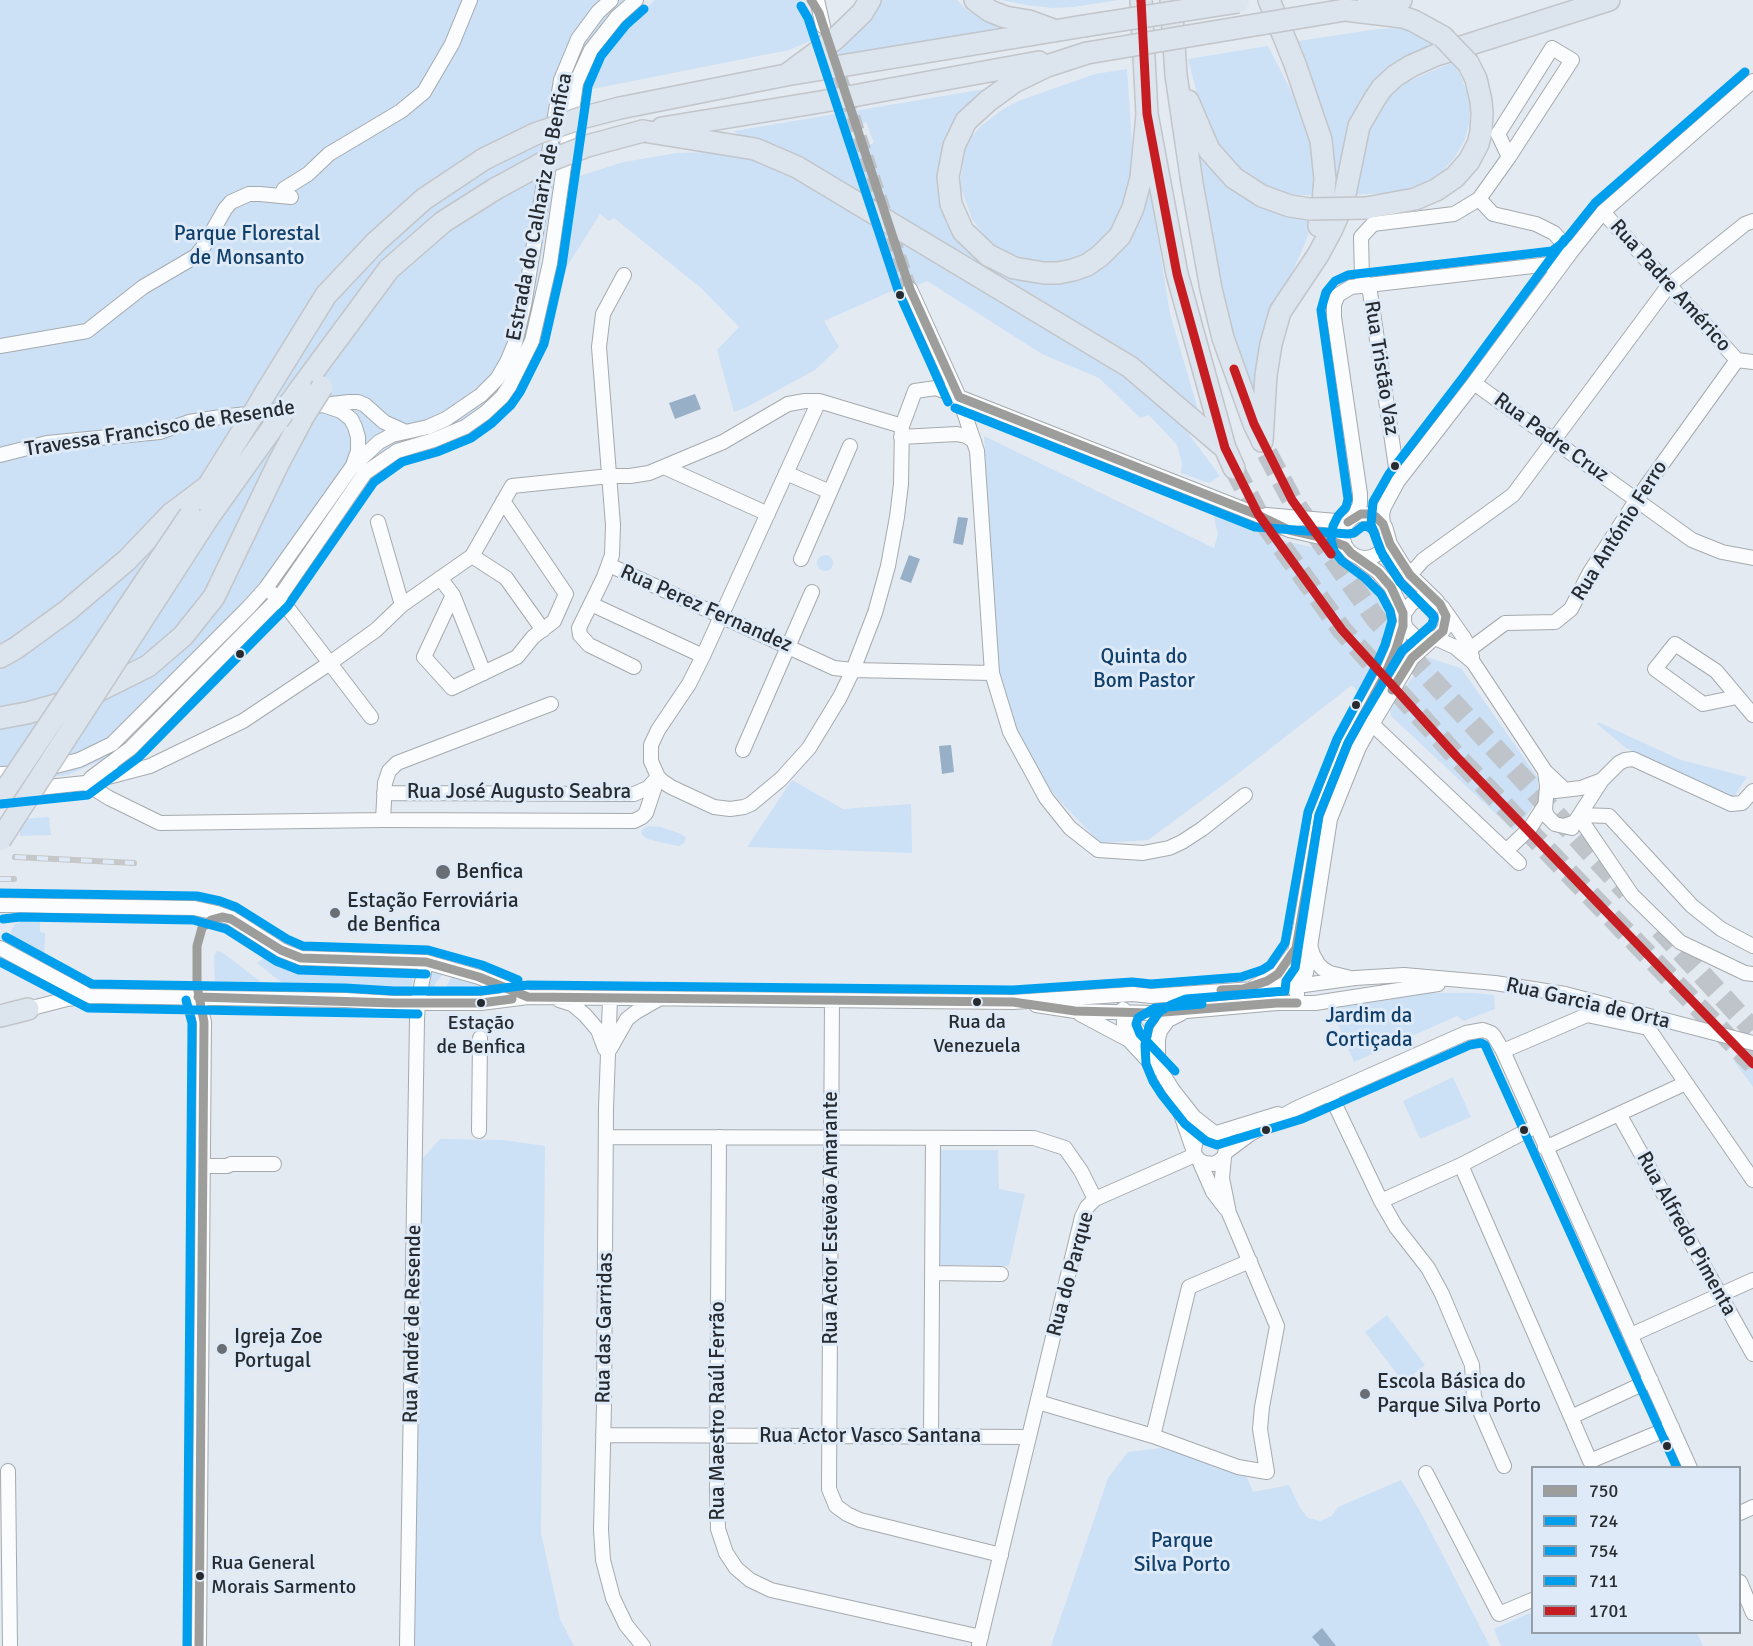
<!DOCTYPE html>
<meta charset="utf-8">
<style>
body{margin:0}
#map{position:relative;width:1753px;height:1646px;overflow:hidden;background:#e4eaf1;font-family:Signika,sans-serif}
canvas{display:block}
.legend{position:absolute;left:1531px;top:1466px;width:210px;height:168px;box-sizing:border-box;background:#deeaf7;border:2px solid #959ea7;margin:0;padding:8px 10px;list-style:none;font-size:18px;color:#272b30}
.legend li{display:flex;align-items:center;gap:12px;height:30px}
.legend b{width:30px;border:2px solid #959ea7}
</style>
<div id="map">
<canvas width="1753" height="1646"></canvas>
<ul class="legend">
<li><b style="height:8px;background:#9d9d9c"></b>750</li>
<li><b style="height:8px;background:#009fee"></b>724</li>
<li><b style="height:8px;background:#009fee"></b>754</li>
<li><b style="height:8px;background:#009fee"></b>711</li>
<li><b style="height:8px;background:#c61d23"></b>1701</li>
</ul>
</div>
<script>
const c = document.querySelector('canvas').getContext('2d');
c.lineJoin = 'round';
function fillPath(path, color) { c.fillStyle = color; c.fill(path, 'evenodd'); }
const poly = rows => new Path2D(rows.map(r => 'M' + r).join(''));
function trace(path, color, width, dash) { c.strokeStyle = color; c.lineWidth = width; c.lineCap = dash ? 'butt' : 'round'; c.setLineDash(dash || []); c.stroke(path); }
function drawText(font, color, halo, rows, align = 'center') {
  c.font = font + ' Signika,sans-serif'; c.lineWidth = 6; c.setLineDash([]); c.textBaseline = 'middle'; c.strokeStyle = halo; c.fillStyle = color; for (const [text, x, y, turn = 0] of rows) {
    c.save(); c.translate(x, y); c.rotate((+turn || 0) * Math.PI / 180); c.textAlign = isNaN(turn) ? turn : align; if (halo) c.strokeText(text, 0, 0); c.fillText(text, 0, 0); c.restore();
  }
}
const green = poly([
 [0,0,626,0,569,98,527,337,504,383,483,405,459,422,395,445,375,456,360,469,348,485,308,545,267,601,134,736,119,749,102,760,68,775,0,782],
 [655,0,800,0,817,38,789,50,592,89,592,84,602,59,615,38],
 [879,0,957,0,968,11,996,24,1000,28,829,58,826,56],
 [1001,0,1119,0,1073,7,1052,8,1026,5],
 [1401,28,1416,31,1437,42,1414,52,1395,64,1378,78,1362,100,1353,115,1339,196,1330,191,1327,145,1298,41,1378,29],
 [1268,46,1316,140,1320,195,1298,195,1271,189,1247,176,1231,161,1221,148,1200,105,1188,59],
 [1453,62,1460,74,1467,92,1470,107,1469,124,1464,142,1454,158,1442,172,1426,182,1406,189,1383,193,1353,195,1361,155,1371,124,1380,108,1392,93,1409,81],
 [1127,69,1134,173,1131,197,1103,245,1081,257,1057,263,1022,262,1005,253,986,238,972,219,960,185,964,152,971,137,982,125,1003,109,1021,100,1095,74],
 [991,88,967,111,949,218,1042,280,1132,230,1150,188,1170,314,1198,410,1191,415,741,138,734,131],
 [866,122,874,143,854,150,846,129],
 [707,152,733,155,762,162,786,171,1108,364,1135,383,1164,407,1185,429,1220,476,1209,483,1181,473,1182,463,1177,445,1149,415,1140,418,1099,378,1042,354,927,281,896,295,894,290,824,321,839,347,815,370,747,407,734,412,717,350,739,327,701,288,614,218,609,221,600,214,556,284,561,256,579,176,624,162,677,153],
 [1200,158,1230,185,1314,219,1302,251,1271,315,1254,386,1248,388,1222,290],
 [984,436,1214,548,1218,534,1211,506,1263,527,1285,541,1320,549,1329,554,1343,567,1363,577,1374,585,1392,612,1392,624,1388,638,1380,661,1363,696,1357,691,1352,685,1239,773,1148,840,1100,843,1057,798,1034,769,1021,743,1007,703,998,670],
 '817 563a8 8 0 1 1 16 0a8 8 0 1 1-16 0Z',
 [1426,657,1461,668,1538,778,1538,792,1533,806,1524,820,1513,830,1391,716,1390,710,1399,697,1402,699,1409,689,1406,687],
 [1598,722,1681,760,1747,777,1733,798,1626,748,1597,724],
 [792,780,843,809,911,804,912,853,747,847],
 [49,817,51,835,20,836,20,819],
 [649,826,661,827,681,834,686,838,684,843,679,846,673,845,647,839,642,835,641,831,645,827],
 [40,920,40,932,45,933,44,961,22,949,14,941,11,931,15,924,23,921],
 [217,951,222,952,262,983,262,988,260,991,215,991,214,956],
 [275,954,293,963,310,967,404,968,411,973,413,982,411,986,405,990,291,990,257,963,265,957,274,955],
 [432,972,443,974,435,984,434,995,425,995,429,977],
 [451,977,501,993,502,994,500,996,442,996],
 [1430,993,1475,993,1494,995,1495,1009,1464,1021,1457,1016,1354,1062,1331,1009],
 [1737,1056,1753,1060,1753,1087,1734,1061],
 [1453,1077,1471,1117,1420,1139,1403,1101],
 [440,1139,503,1140,545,1146,541,1533,560,1619,574,1646,413,1646,423,1158],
 [938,1150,998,1150,999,1189,1025,1194,1009,1266,937,1265],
 [1387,1315,1425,1365,1403,1382,1365,1332],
 [1162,1448,1246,1475,1253,1492,1289,1485,1300,1508,1308,1518,1320,1521,1332,1516,1338,1507,1401,1480,1421,1513,1490,1646,1051,1646,1108,1478,1128,1452],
 [1532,1612,1532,1632,1697,1633,1703,1646,1501,1646,1494,1629]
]);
const water = poly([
 [695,394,701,409,675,419,669,403],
 [958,517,968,518,963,545,953,543],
 [909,555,920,559,911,583,900,579],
 [951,745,954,772,942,774,939,746],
 [1322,1628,1336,1646,1320,1646,1312,1637]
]);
const minorTunnel = poly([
 [827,37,910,289]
]);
const highwayTunnel = poly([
 [1267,453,1292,500,1376,619,1627,892],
 [1234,468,1258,514,1342,630,1457,757,1753,1064],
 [1660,929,1753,1030]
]);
const minor = poly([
 [817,0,823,26],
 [1552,48,1572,60,1509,157,1498,134,1552,48],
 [281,195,284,189,308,174,329,154,401,111,424,92,452,44,470,0],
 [1479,199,1493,214,1536,224,1554,233,1571,252],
 [1603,212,1737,360],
 [624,275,603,314,599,347,613,525,612,555,604,577,579,628,580,635,589,645,634,667],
 [910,289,959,397,977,451,992,673,1010,732,1046,798,1070,828,1098,850,1143,853,1169,848,1182,842,1202,829,1245,795],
 [0,346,87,331,143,287,196,256,204,246,225,209,231,202,249,194,260,194,291,197],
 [1737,360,1753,362],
 [1474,383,1692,540,1722,552,1753,558],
 [819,401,703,656,689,684,658,730,651,745,651,761,658,777,662,781,671,787,714,807,730,809,744,807,751,804,781,779,809,748,840,697,853,670,875,613,888,566,897,517,901,484,902,426],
 [326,406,341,411,351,419,355,427,358,437,358,451,353,465],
 [901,437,957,434,966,436,974,441],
 [0,455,47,443,160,432,189,422,221,417,349,402,358,402,365,405,384,422,406,432],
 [664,467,768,514],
 [786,473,830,492],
 [1398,481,1370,292,1362,278,1361,237,1373,224,1454,214,1479,199,1509,157],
 '1343 536a22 22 0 1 1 44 0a22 22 0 1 1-44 0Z',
 [1266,515,1348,522],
 [1354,517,1360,504,1360,494,1334,317,1334,304,1338,295,1351,287,1550,264,1565,257],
 [378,522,402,605],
 [1383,524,1382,514,1384,507,1398,481,1474,383,1571,252,1603,212,1753,81],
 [1387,533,1390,544,1401,562,1410,575,1437,601],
 [472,556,506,578,543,630],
 [1358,557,1378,572,1391,587,1401,607,1404,619],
 [801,559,850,446],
 [609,565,834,668,853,670,992,673],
 [1410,575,1423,560,1513,495,1669,285,1745,224,1753,221],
 [440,578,453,595,484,673],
 [272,593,290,611,371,717],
 [453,595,424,657,452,688,517,657,533,637,554,621,566,594,503,501],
 [591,604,703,656],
 [1445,611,1446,619,1445,628,1439,636,1433,639,1424,640,1416,638,1406,628,1404,622,1404,614,1411,604,1418,599,1424,598,1434,600,1443,608,1464,638,1470,649,1472,657],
 [1435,638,1455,647,1473,662,1545,771,1564,789],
 [1470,649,1505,623,1555,622,1571,609,1590,572,1637,499,1737,360],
 [1737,697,1703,704,1655,669,1675,644,1716,671,1753,715],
 [1372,724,1519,863],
 [743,750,812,592],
 [1545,771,1547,786,1545,810,1547,816,1555,824,1572,828],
 [0,774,29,773,79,760,112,744,248,608,266,588,352,467,379,442,392,435,428,427,446,419,481,395,497,379,507,362,515,343,524,305,561,80,578,39,598,12,611,0],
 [91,778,131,748,279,598,365,473,397,451,434,440,465,427,485,413,502,397,509,387,532,341,550,263,576,83,591,50,617,17,636,0],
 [85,783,109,798,160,823,383,820,634,821,642,817,646,813,658,777],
 [1555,791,1581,788,1602,780],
 [1,792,85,783,150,766,243,721,330,663,376,630,402,605,472,556,512,486,610,476,630,476,649,473,723,442,788,404,805,401,819,401,902,426,915,391,936,388,1258,515,1289,530,1320,537,1345,546],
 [384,793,634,794,648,788,657,778],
 [1580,815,1609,816,1692,906,1721,929,1753,946],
 [1579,817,1632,895,1680,942,1745,973,1753,974],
 [383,820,385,783,389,771,397,763,551,704],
 [1564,826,1575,822,1602,780,1619,763,1625,760,1633,759,1731,804,1742,803,1753,791],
 [1506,851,1530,828,1545,805],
 [0,905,194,908,217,913,231,918,281,950,301,958,426,962,479,977,526,996],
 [1310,945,1313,955,1318,964,1323,969,1330,973,1347,977],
 [0,948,89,996],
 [1255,986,1278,974,1292,955],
 [1297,986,1306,973,1330,819,1359,747,1372,724,1412,658,1433,639],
 [1297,995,1297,986,1293,975,1292,965,1300,929,1319,816,1348,743,1384,677,1396,649,1404,622],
 [198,997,204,1022,199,1646],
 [610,999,606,1108,604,1405,601,1530,603,1560,613,1598,626,1625,643,1646],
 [559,1000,572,1004,585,1015,598,1030,605,1049],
 [832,1000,829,1489,836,1506,847,1514,860,1520,1001,1555],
 [1036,1005,1075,1011,1151,1013,1187,1011,1277,1003,1315,1003,1438,984],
 [28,1009,67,999,89,996,345,1000,394,1003,481,1003,528,997,1013,1002,1133,994,1151,996,1297,986,1355,978,1404,975,1495,983,1565,994,1753,1043],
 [1123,1009,1158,1061,1164,1076,1172,1089,1194,1117,1212,1131],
 [1127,1012,1124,1019,1124,1025,1129,1040,1155,1068],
 [1080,1014,1129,1040],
 [610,1049,627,1019,636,1012,657,1000],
 [1503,1051,1587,1015,1648,1028,1753,1180],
 [1158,1060,1158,1039,1160,1031,1168,1020,1182,1013],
 [1330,1094,1381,1201,1396,1227,1428,1268,1442,1294,1472,1365,1474,1397,1504,1466],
 [1175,1097,1195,1155,1199,1160,1204,1163,1215,1164,1224,1157,1227,1146,1225,1141,1217,1133,1206,1132,1196,1139,1194,1150],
 [1619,1114,1753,1354],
 [479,1131,480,1038],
 [1217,1133,1278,1114],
 [606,1137,1034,1138,1065,1148,1081,1171,1095,1199],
 [719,1137,717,1490,718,1529,726,1553,736,1568,750,1580,771,1590,981,1637],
 [1545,1148,1686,1083],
 [1226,1152,1250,1134,1297,1108,1466,1033,1483,1030,1491,1033,1494,1036,1503,1051,1690,1468],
 [1199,1160,1213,1192,1226,1209],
 [1461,1165,1571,1417],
 [203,1166,227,1166,231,1164,274,1164],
 [1381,1201,1461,1165,1536,1126],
 [932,1273,1001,1274],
 [1631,1335,1753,1280],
 [1651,1380,1571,1417,1590,1461,1672,1427],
 [1038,1402,1153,1436,1238,1467,1267,1472,1260,1429,1262,1407,1277,1326,1229,1213,1222,1178,1224,1157],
 [603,1435,1029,1437],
 [931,1436,933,1138],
 [1153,1436,1189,1287,1250,1261],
 [8,1471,10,1646],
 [1426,1473,1499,1614,1532,1600],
 [1740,1513,1753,1507],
 [1740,1582,1753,1613],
 [979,1644,1082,1217,1087,1207,1095,1199,1195,1155],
 [407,1646,417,1019,418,1002,426,962]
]);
const highway = poly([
 [975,0,990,11,1005,17,1029,21,1051,29],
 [1141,0,1147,114,1177,274,1225,448,1234,468],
 [1171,0,1176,75,1192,183,1211,289,1223,338,1254,424,1261,438],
 [1269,0,1295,64,1321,140,1325,179,1322,213,1319,226],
 [1367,6,1401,0],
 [1345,10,1403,17,1414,21,1443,37],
 [1087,53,1047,66,1014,82,988,101,966,121,954,146,948,177,951,204,963,231,988,255,1014,268,1044,273,1058,273,1073,270,1087,265,1100,256,1120,236,1133,208,1141,178,1147,114],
 [789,73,835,39,862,13,870,0],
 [1188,101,1209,150,1234,178,1262,196,1290,206,1310,209],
 [620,108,786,75,1084,26],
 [662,128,820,102,1039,62],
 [643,131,755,149,797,167,1130,367,1225,448],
 [1366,208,1415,199,1436,190,1455,177,1469,161,1478,144,1481,132,1482,113,1481,101,1476,79,1468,63],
 [301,388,389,269,443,222,495,189],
 [266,392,326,295,376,242,424,199,484,159],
 [1262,441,1266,375,1271,344,1280,312,1318,255,1332,229,1343,204,1359,126,1374,100,1382,88,1395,76,1411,66,1436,55,1609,0],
 [200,499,252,416],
 [208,518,278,420],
 [0,657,16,648,67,611,127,560,171,514,207,487],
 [0,718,27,713,88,696,148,666,183,636,214,597,278,464,303,417],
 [0,1016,28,1009]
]);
const rail = poly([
 [15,857,134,863],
 [0,879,14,879]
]);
const highwayBridge = poly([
 [1084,26,1238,2],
 [1443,37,1468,63],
 [1087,53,1345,10],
 [484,159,535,134,581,118,620,108],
 [495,189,541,164,587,146,643,131],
 [1310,209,1366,208],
 [252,416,266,392],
 [303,417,322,387],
 [278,420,301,388],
 [0,798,190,515],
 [0,840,208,518]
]);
const bus1 = poly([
 [811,0,819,13,910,289,959,397],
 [959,397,1258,515,1289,530,1320,537,1345,546],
 [1348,522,1361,514,1369,514,1376,517,1383,524,1390,544,1410,575,1440,604,1446,616,1443,631,1412,658,1392,690],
 [1221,990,1243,989,1267,981,1278,974,1296,948,1319,816,1348,743,1384,677,1396,649,1403,626,1403,613,1391,587,1378,572,1351,553,1345,546],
 [198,997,394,1003,481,1003,512,999],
 [199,1646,204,1022,197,986,197,946,202,928,211,920,222,917,231,919,281,950,301,958,426,962,479,977,528,997,1013,1002,1075,1011,1151,1013,1277,1003,1297,1003]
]);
const bus2 = poly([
 [1,804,88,795,138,758,288,606,374,482,402,462,437,452,471,438,492,423,511,405,520,392,544,344,562,265,588,86,601,56,626,25,644,9],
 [3,919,20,917,193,920,226,929,276,961,299,970,426,974],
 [0,962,88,1008,418,1014],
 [186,1000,192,1023,187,1646]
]);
const bus3 = poly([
 [1382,684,1402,651,1432,625,1434,617,1401,583,1383,556,1371,524,1373,502,1389,474,1464,376,1565,239],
 [0,893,197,896,220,901,236,907,287,939,303,946,428,950,482,965,518,980],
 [6,937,92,984,345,988,394,991,480,991,528,985,1013,990,1132,982,1151,984,1241,977,1262,970,1270,965,1285,943,1308,812,1337,739,1373,672,1385,645,1392,621,1390,611,1381,594,1365,578,1342,561,1334,551,1331,540,1333,526,1338,516,1346,507,1348,499,1321,310,1326,292,1335,281,1348,275,1552,251,1563,243,1595,203,1745,72]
]);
const bus4 = poly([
 [801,6,808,18,899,293,948,402],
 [955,408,1255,527,1348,534,1354,533,1363,526,1369,527,1373,531,1380,550,1400,582,1432,614,1434,619,1432,624,1402,651,1362,718,1348,743,1319,815,1295,968,1286,981,1285,991,1186,999,1171,1005,1160,1011,1149,1026,1145,1045,1146,1064,1153,1081,1162,1095,1185,1124,1206,1141,1217,1145,1302,1119,1470,1045,1481,1043,1485,1045,1677,1468],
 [1175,1071,1140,1034,1136,1024,1138,1018,1155,1008,1202,1004]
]);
const bus5 = poly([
 [1141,0,1147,114,1177,274,1225,448,1258,514,1342,630,1457,757,1753,1064],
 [1234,369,1254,424,1292,500,1331,554]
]);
const markers = [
 [900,295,5,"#272b30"],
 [1395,466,5,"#272b30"],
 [240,654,5,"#272b30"],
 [1356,705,5,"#272b30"],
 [443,872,8,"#696e74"],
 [335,913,6,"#696e74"],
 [977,1002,5,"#272b30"],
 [481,1003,5,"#272b30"],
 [1266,1130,5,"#272b30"],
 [1524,1130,5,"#272b30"],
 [222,1349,6,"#696e74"],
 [1365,1394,6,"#696e74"],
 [1667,1446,5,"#272b30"],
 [200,1576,5,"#272b30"]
];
const busNames = [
 ["Rua da",977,1023],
 ["Venezuela",977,1047],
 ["Estação",481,1024],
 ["de Benfica",481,1048],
 ["Rua General",211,1564,"left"],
 ["Morais Sarmento",211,1588,"left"]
];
const streetNames = [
 ["Estrada do Calhariz de Benfica",540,207,-79],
 ["Rua Padre Américo",1670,286,48],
 ["Rua Tristão Vaz",1381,368,81],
 ["Travessa Francisco de Resende",160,429,-9],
 ["Rua Padre Cruz",1551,438,36],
 ["Rua António Ferro",1620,531,-58],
 ["Rua Perez Fernandez",706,609,24],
 ["Rua José Augusto Seabra",519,792],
 ["Rua Garcia de Orta",1588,1004,13],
 ["Rua Actor Estevão Amarante",831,1218,-90],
 ["Rua Alfredo Pimenta",1686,1234,61],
 ["Rua do Parque",1071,1274,-75],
 ["Rua André de Resende",413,1324,-89],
 ["Rua das Garridas",605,1328,-89],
 ["Rua Maestro Raúl Ferrão",718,1411,-90],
 ["Rua Actor Vasco Santana",870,1436]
];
const parkNames = [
 ["Parque Florestal",247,234],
 ["de Monsanto",247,258],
 ["Quinta do",1144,657],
 ["Bom Pastor",1144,681],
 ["Jardim da",1369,1016],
 ["Cortiçada",1369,1040],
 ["Parque",1182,1541],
 ["Silva Porto",1182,1565]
];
const poiNames = [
 ["Benfica",456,872],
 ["Estação Ferroviária",347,901],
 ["de Benfica",347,925],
 ["Igreja Zoe",234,1337],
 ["Portugal",234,1361],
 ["Escola Básica do",1377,1382],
 ["Parque Silva Porto",1377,1406]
];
fillPath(green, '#cce0f6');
fillPath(water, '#98afc8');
trace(minorTunnel, '#bec4ca', 14, [14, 7]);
trace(highwayTunnel, '#bec4ca', 21, [21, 10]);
trace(minor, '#a5aaaf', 16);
trace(highway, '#c2c5c9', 24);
trace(minor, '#fbfcfd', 14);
trace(highway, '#dce4ed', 21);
trace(rail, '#c5c7c9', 6);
trace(rail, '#deeaf7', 4, [11]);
trace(highwayBridge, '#c2c5c9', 24, []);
trace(highwayBridge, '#dce4ed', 21);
trace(bus1, '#9d9d9c', 9);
trace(bus2, '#009fee', 9);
trace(bus3, '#009fee', 9);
trace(bus4, '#009fee', 9);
trace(bus5, '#c61d23', 9);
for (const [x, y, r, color] of markers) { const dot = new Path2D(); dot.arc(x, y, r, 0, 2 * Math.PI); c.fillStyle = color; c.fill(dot); trace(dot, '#deeaf7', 2); }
drawText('20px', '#272b30', '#deeaf7', busNames);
drawText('21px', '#272b30', '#deeaf7', streetNames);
drawText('21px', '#103f6b', '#deeaf7', parkNames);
drawText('21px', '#272b30', '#deeaf7', poiNames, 'left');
</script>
